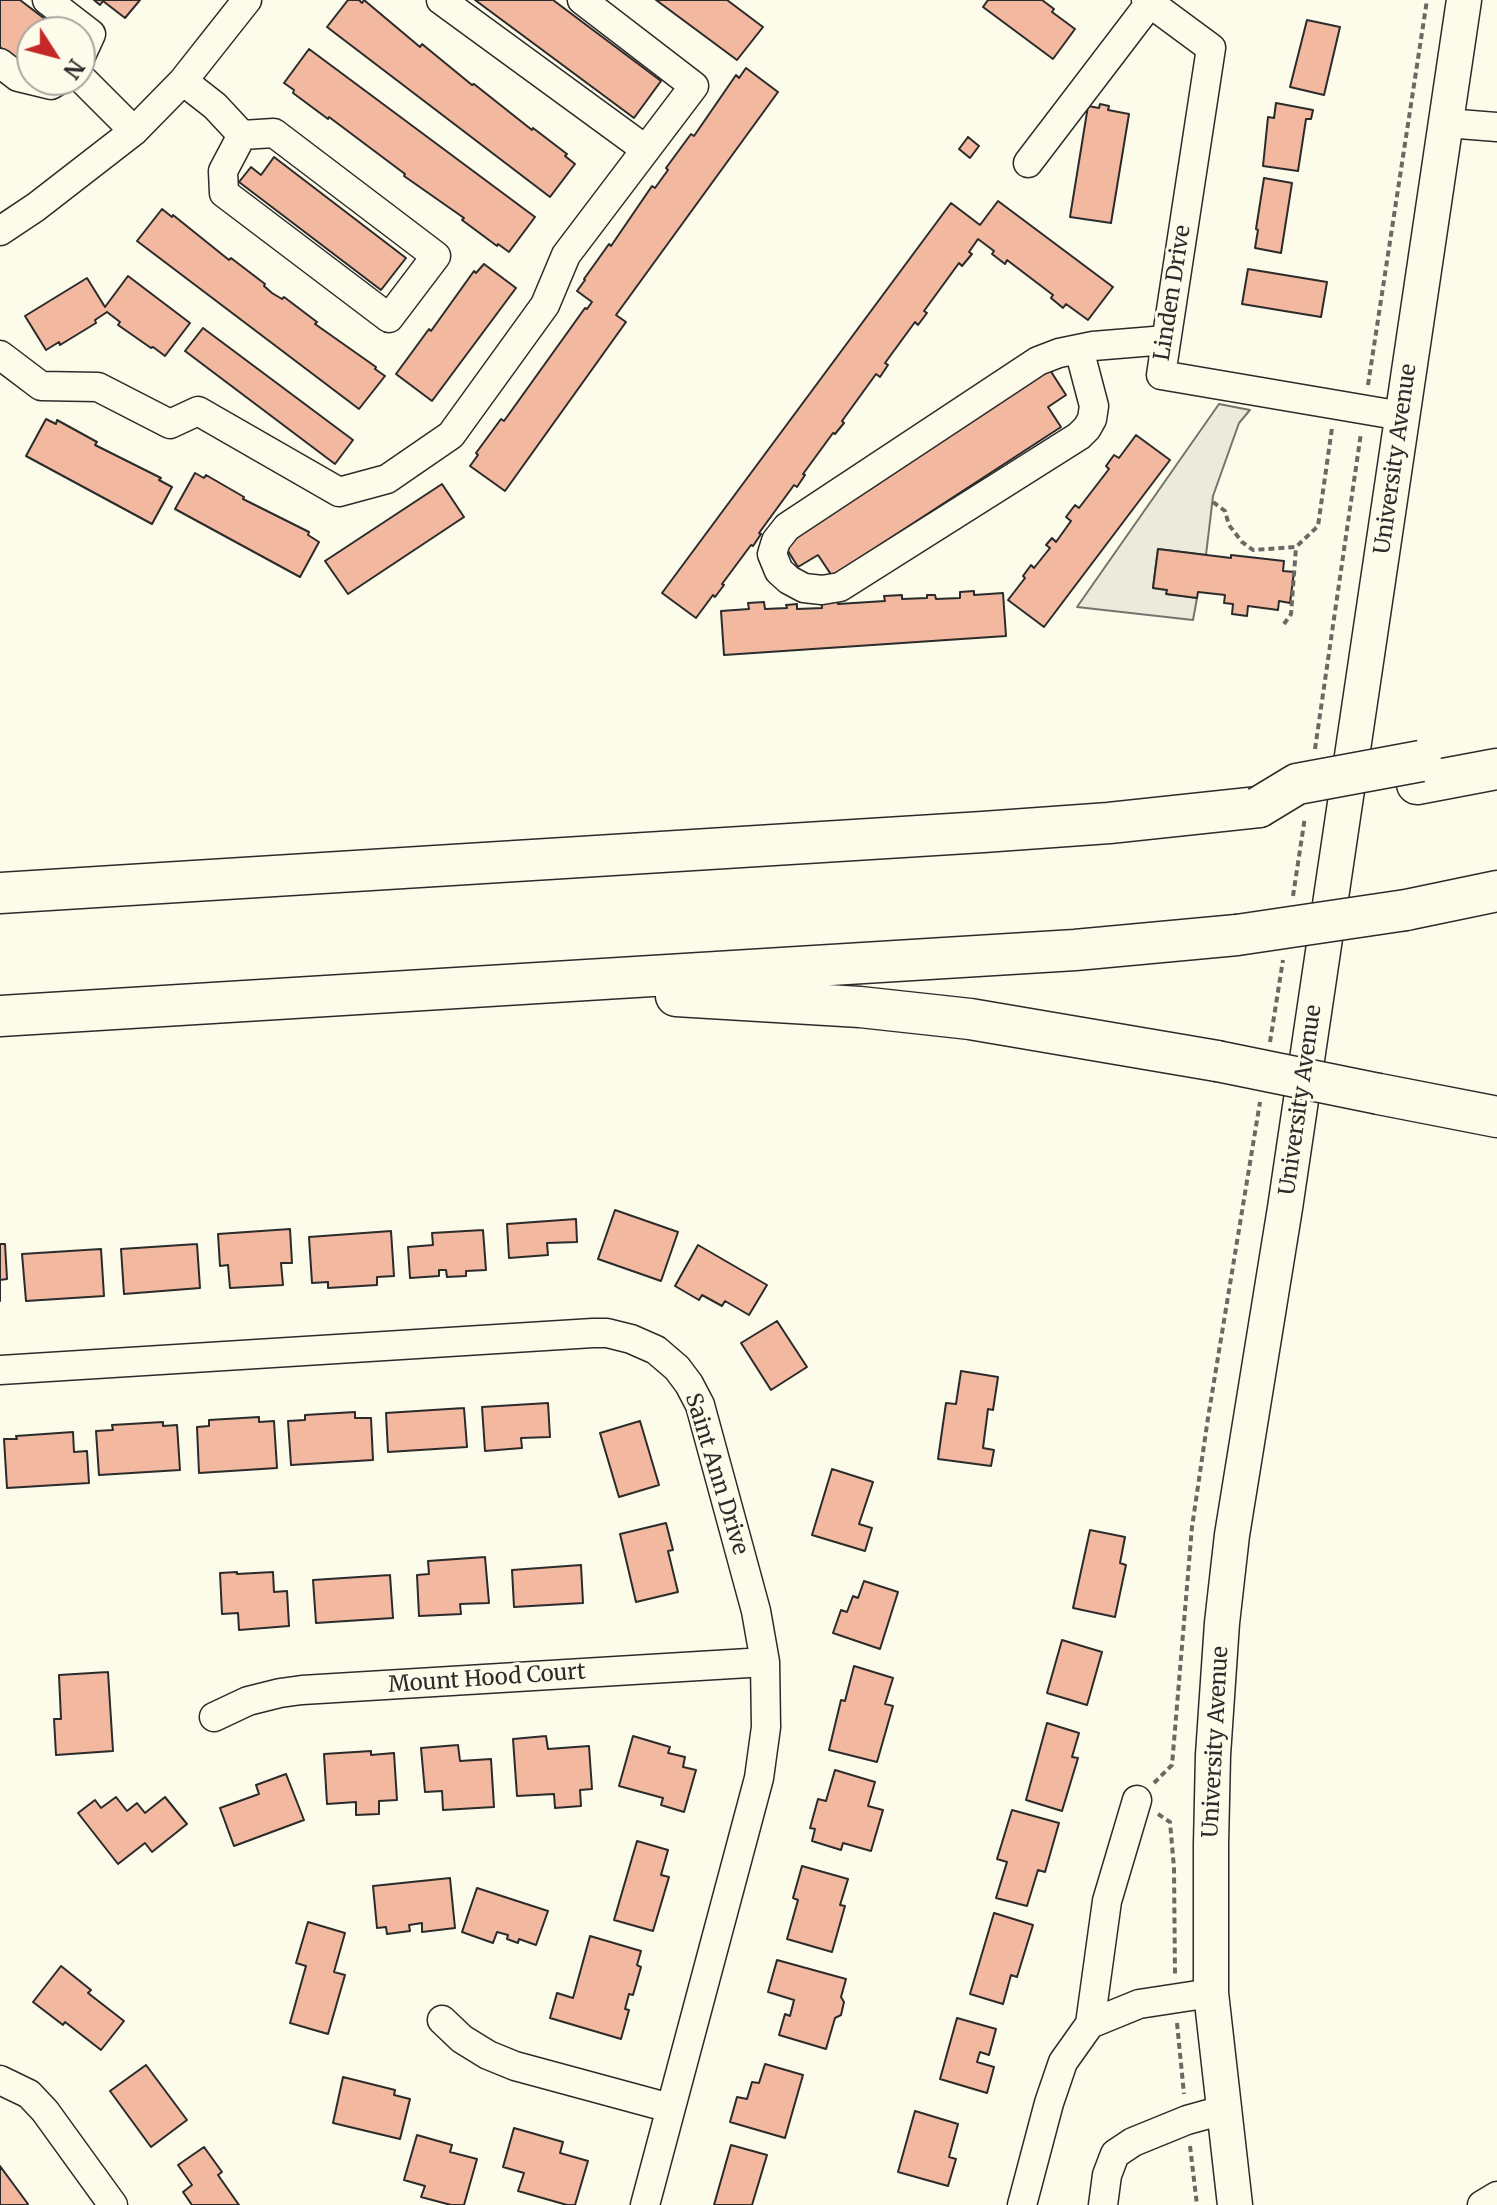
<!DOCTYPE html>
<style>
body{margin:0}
#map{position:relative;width:1497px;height:2205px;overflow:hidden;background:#fdfbea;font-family:Merriweather,serif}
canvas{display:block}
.north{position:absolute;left:16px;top:16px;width:80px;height:80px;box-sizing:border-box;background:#fdfbea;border:2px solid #a9a89e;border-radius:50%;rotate:126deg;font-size:22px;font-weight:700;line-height:32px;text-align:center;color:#2b2b2b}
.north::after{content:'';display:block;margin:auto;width:28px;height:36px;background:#c62828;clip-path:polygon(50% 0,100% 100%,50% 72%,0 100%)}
</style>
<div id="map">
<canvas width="1497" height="2205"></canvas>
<div class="north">N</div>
</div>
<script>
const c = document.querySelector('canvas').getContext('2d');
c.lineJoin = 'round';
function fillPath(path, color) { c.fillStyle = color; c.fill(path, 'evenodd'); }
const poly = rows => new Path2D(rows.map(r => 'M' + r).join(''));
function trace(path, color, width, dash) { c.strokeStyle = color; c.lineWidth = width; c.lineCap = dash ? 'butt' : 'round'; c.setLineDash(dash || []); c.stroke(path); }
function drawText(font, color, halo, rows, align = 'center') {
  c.font = font + ' Merriweather,serif'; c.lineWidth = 6; c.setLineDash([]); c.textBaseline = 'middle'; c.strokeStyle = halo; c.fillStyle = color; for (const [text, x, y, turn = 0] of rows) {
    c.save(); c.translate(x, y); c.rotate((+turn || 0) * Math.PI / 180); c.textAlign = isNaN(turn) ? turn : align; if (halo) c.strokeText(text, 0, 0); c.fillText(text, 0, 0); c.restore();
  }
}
const parking = poly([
 [1219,404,1250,410,1239,423,1213,496,1206,555,1158,549,1153,588,1167,590,1167,594,1197,598,1193,620,1077,607,1219,404]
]);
const building = poly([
 [0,0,20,0,62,32,32,32,32,64,29,69,0,47,0,0],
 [94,0,140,0,125,18,103,1,100,5,94,0],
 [348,0,359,0,362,3,364,0,420,47,422,44,472,85,474,84,532,130,533,128,567,154,565,156,575,164,550,197,327,27,348,0],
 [475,0,553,0,661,81,634,118,475,0],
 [656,0,727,0,763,27,737,60,656,0],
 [988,0,1042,0,1054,9,1052,12,1075,29,1053,59,983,7,988,0],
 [1307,20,1340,27,1324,95,1290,87,1307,20],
 [309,49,535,217,509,252,498,244,497,246,462,220,464,218,404,176,405,174,329,117,328,119,293,93,294,90,284,83,309,49],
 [746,68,778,92,616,315,626,322,505,491,470,466,478,455,476,453,501,419,504,421,585,308,587,309,592,302,577,291,585,280,584,279,609,244,611,246,652,186,655,188,668,170,666,168,691,134,694,136,736,75,739,78,746,68],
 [1276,103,1313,110,1311,119,1306,119,1298,171,1263,166,1268,117,1274,118,1276,103],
 [1100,104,1109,106,1108,110,1129,114,1111,223,1070,217,1088,106,1099,108,1100,104],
 [968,137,979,146,970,158,959,149,968,137],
 [274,157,406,258,381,290,239,182,251,167,261,175,274,157],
 [1264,178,1292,183,1281,253,1255,248,1258,230,1256,229,1264,178],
 [998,201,1113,287,1088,320,1066,304,1063,308,1051,298,1053,295,1007,260,1005,264,992,254,994,251,978,239,969,252,972,254,962,266,959,263,924,311,927,313,918,325,915,322,885,363,888,365,880,377,876,374,842,421,844,423,835,434,833,433,803,474,805,475,797,487,794,485,759,533,761,534,753,546,751,545,722,584,724,585,715,597,713,595,696,618,662,593,951,203,980,225,998,201],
 [162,209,172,217,173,215,229,260,231,258,265,284,264,286,272,293,282,299,284,297,317,322,315,324,376,367,375,369,385,376,359,409,137,241,162,209],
 [484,264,516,288,432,401,396,374,429,329,431,331,474,271,476,273,484,264],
 [1248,269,1327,282,1321,317,1242,304,1248,269],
 [128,276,190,323,165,356,153,347,151,348,118,325,120,322,107,312,95,320,96,323,60,345,59,342,46,350,25,316,87,278,105,307,128,276],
 [203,328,353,440,335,464,185,351,203,328],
 [1050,370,1066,395,1048,407,1061,427,832,576,818,555,798,567,783,543,1050,370],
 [46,419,56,424,57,420,97,442,95,445,161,478,159,480,172,487,152,524,26,456,46,419],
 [1136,435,1170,460,1044,627,1008,600,1025,578,1023,576,1031,565,1034,568,1050,548,1046,545,1052,538,1056,542,1071,521,1066,517,1075,505,1079,508,1109,469,1106,466,1114,455,1119,458,1136,435],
 [195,473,204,478,206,475,244,497,243,499,309,532,308,535,319,542,300,577,175,509,195,473],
 [442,484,464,517,348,594,325,561,442,484],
 [1158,549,1231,558,1231,555,1284,561,1283,571,1294,572,1290,603,1279,601,1278,610,1248,606,1247,616,1232,614,1233,604,1224,603,1225,595,1198,592,1197,598,1166,594,1167,590,1153,588,1158,549],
 [974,591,974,595,1003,593,1006,636,724,655,721,611,749,609,748,603,764,602,765,609,787,608,786,605,797,604,797,609,822,608,821,600,837,599,838,604,885,601,884,596,902,595,902,599,927,598,927,595,935,595,936,599,960,598,960,592,974,591],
 [615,1210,678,1232,661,1281,598,1259,615,1210],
 [576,1219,577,1242,547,1243,548,1255,509,1258,507,1224,576,1219],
 [290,1229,292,1263,281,1263,283,1285,230,1288,228,1265,220,1266,218,1234,290,1229],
 [483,1230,486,1270,466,1271,466,1276,447,1277,446,1270,439,1270,439,1276,410,1278,408,1247,433,1245,432,1233,483,1230],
 [391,1231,394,1276,377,1277,377,1285,328,1288,328,1282,312,1283,309,1237,391,1231],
 [0,1244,5,1244,7,1279,0,1280,0,1301,0,1244],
 [197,1244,200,1288,124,1294,121,1249,197,1244],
 [698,1245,767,1285,749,1315,725,1301,722,1306,702,1295,699,1300,675,1286,698,1245],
 [101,1249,104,1296,26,1301,22,1254,101,1249],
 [777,1321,807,1367,771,1390,741,1343,777,1321],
 [961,1371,998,1377,993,1410,988,1409,983,1448,994,1450,991,1466,938,1459,946,1403,956,1404,961,1371],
 [548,1403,550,1437,521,1438,522,1448,485,1451,482,1407,548,1403],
 [464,1408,467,1447,388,1452,386,1413,464,1408],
 [355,1412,355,1418,371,1418,373,1460,291,1465,288,1421,305,1420,305,1415,355,1412],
 [259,1417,259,1422,274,1421,277,1468,199,1473,197,1427,209,1426,209,1420,259,1417],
 [640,1421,659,1485,619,1497,600,1433,640,1421],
 [163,1422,163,1426,177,1425,180,1470,99,1475,96,1431,113,1430,112,1425,163,1422],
 [73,1432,74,1452,87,1451,89,1483,7,1488,4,1439,17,1439,16,1436,73,1432],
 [832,1469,873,1482,859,1524,872,1528,865,1551,812,1535,832,1469],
 [666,1523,673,1550,668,1551,678,1592,636,1602,620,1534,666,1523],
 [1090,1530,1125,1537,1120,1563,1126,1565,1115,1617,1073,1608,1090,1530],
 [485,1557,489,1603,460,1604,461,1614,419,1616,417,1575,429,1574,428,1561,485,1557],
 [581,1565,583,1603,514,1607,512,1570,581,1565],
 [237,1572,237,1574,273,1572,274,1592,287,1591,289,1626,239,1630,238,1613,222,1614,220,1573,237,1572],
 [390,1575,393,1618,316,1623,313,1580,390,1575],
 [864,1581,898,1592,880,1649,833,1633,841,1610,847,1612,853,1596,858,1598,864,1581],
 [1062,1640,1102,1652,1087,1705,1047,1693,1062,1640],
 [854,1666,893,1678,885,1704,893,1706,877,1762,829,1750,841,1700,845,1701,854,1666],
 [108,1672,113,1751,56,1755,54,1719,61,1719,59,1675,108,1672],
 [1047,1723,1079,1733,1072,1757,1078,1758,1062,1811,1026,1800,1047,1723],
 [546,1736,548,1749,589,1746,592,1789,580,1790,581,1806,555,1808,554,1794,517,1796,513,1739,546,1736],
 [633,1736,670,1747,668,1753,685,1757,683,1767,696,1770,684,1812,661,1805,663,1798,619,1786,633,1736],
 [458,1745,460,1761,491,1759,494,1807,443,1810,442,1791,425,1792,421,1748,458,1745],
 [371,1751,371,1755,394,1753,397,1800,379,1801,379,1814,356,1815,356,1802,327,1804,324,1754,371,1751],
 [835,1770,875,1782,868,1806,883,1810,871,1851,843,1843,841,1850,812,1841,815,1829,810,1828,818,1799,826,1801,835,1770],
 [286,1774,304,1820,234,1846,220,1808,259,1794,256,1785,286,1774],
 [116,1797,127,1811,137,1803,145,1813,165,1797,187,1824,152,1852,145,1843,118,1864,78,1813,95,1800,101,1808,116,1797],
 [1012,1810,1059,1823,1045,1872,1038,1870,1027,1906,996,1898,1007,1862,997,1859,1012,1810],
 [637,1841,668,1850,661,1875,669,1877,653,1931,614,1920,637,1841],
 [802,1866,848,1879,840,1905,845,1906,832,1952,787,1939,798,1900,793,1898,802,1866],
 [450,1878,455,1928,422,1932,422,1923,409,1925,410,1931,387,1934,386,1927,377,1928,373,1886,450,1878],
 [477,1888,548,1911,536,1945,519,1939,518,1943,507,1939,508,1935,497,1932,493,1943,462,1932,477,1888],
 [994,1913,1033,1925,1017,1977,1011,1975,1003,2004,970,1994,994,1913],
 [308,1922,345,1933,334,1972,345,1975,328,2034,290,2023,306,1966,296,1963,308,1922],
 [590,1936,641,1951,637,1965,641,1967,633,1995,629,1994,625,2009,629,2010,621,2039,550,2018,557,1993,573,1998,590,1936],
 [777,1960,846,1979,841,1997,844,2002,841,2015,835,2018,826,2049,779,2035,785,2014,790,2016,794,2000,768,1992,777,1960],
 [61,1966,91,1990,88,1993,124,2021,101,2050,65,2022,63,2025,33,2002,61,1966],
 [957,2018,996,2029,989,2055,980,2052,977,2062,994,2067,987,2093,940,2079,957,2018],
 [765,2064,803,2075,785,2138,730,2122,737,2097,747,2099,752,2082,759,2083,765,2064],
 [146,2065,187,2120,151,2147,110,2091,146,2065],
 [343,2077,395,2090,394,2095,410,2099,400,2139,333,2123,343,2077],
 [915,2111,958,2124,949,2157,956,2159,948,2186,898,2172,915,2111],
 [514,2128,563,2142,560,2153,588,2161,575,2205,567,2205,518,2191,524,2173,503,2167,514,2128],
 [417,2135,452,2145,450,2152,477,2159,464,2205,451,2205,421,2197,425,2186,404,2180,417,2135],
 [731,2145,767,2155,752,2205,714,2205,731,2145],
 [204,2147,222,2172,218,2175,239,2205,192,2205,183,2192,192,2185,178,2165,204,2147],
 [0,2166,28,2204,26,2205,0,2205,0,2166]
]);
const path = poly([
 [1368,385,1427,0],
 [1213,502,1225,511,1229,525,1242,542,1253,550,1296,547,1318,526,1332,428],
 [1284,624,1291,614,1296,547],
 [1315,749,1361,433],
 [1293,896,1305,817],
 [1270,1042,1283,960],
 [1154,1783,1172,1765,1192,1527,1208,1418,1260,1102],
 [1158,1814,1170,1822,1174,1868,1175,1974],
 [1177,2023,1184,2094],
 [1190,2146,1197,2205]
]);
const minor = poly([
 [47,0,91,34,80,58],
 [441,0,645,149],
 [1146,0,1211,48,1161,375,1402,416],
 [0,63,18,77,51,85,59,80],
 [80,77,134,131],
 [183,81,215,106,242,135,274,133,436,256,389,318,224,193,223,171,242,135],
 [1446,123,1497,127],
 [1028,163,1150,3],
 [0,231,36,207,134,131,183,81,247,0],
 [1079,349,1094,406,1092,419,1087,428,1079,436,840,587,822,590,804,588,789,580,779,571,772,554,776,541,787,527,1038,361,1059,353,1093,346,1166,340],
 [0,355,41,386,98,387,170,424,198,411,339,492,387,479,451,435,545,305,566,255,694,86,582,0],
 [0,1370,593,1333,607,1333,631,1339,656,1350,677,1368,689,1384,700,1405,756,1611,765,1662,766,1727,759,1778,645,2205],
 [214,1717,248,1701,280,1693,302,1690,765,1662],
 [442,2020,462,2039,488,2055,515,2066,670,2108],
 [1090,2024,1107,1901,1137,1800],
 [0,2080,29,2094,45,2111,113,2205],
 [1022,2205,1049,2103,1063,2062,1090,2024,1139,2004,1211,1993],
 [1103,2205,1107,2175,1115,2154,1133,2142,1187,2120,1223,2110],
 [1482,2205,1497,2196]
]);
const major = poly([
 [1235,2205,1211,1993,1211,1844,1213,1755,1222,1623,1232,1535,1285,1208,1464,0]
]);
const highway = poly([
 [1417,784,1497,769],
 [0,893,983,832,1109,823,1259,807],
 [1406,910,1497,891],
 [676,996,860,1007,970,1019,1217,1061],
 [0,1016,1075,950,1237,935],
 [1379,1094,1497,1117]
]);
const highwayBridge = poly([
 [1259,807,1297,784,1421,761],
 [1237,935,1406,910],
 [1217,1061,1379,1094]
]);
const streetNames = [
 ["Linden Drive",1173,293,-81],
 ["University Avenue",1396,459,-82],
 ["University Avenue",1301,1100,-82],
 ["Saint Ann Drive",716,1474,73],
 ["Mount Hood Court",487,1679,-4],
 ["University Avenue",1216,1742,-87]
];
fillPath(parking, '#eceadb');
trace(parking, '#74746e', 2);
fillPath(building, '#f2b8a0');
trace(building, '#2b2b2b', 2);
trace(minor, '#2b2b2b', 31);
trace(major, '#2b2b2b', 37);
trace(highway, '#2b2b2b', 43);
trace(path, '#6a6964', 4, [6, 4]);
trace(minor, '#fdfbea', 28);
trace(major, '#fdfbea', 34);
trace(highway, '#fdfbea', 40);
trace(highwayBridge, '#2b2b2b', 43, []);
trace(highwayBridge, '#fdfbea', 40);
drawText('22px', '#2b2b2b', '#fdfbea', streetNames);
</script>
